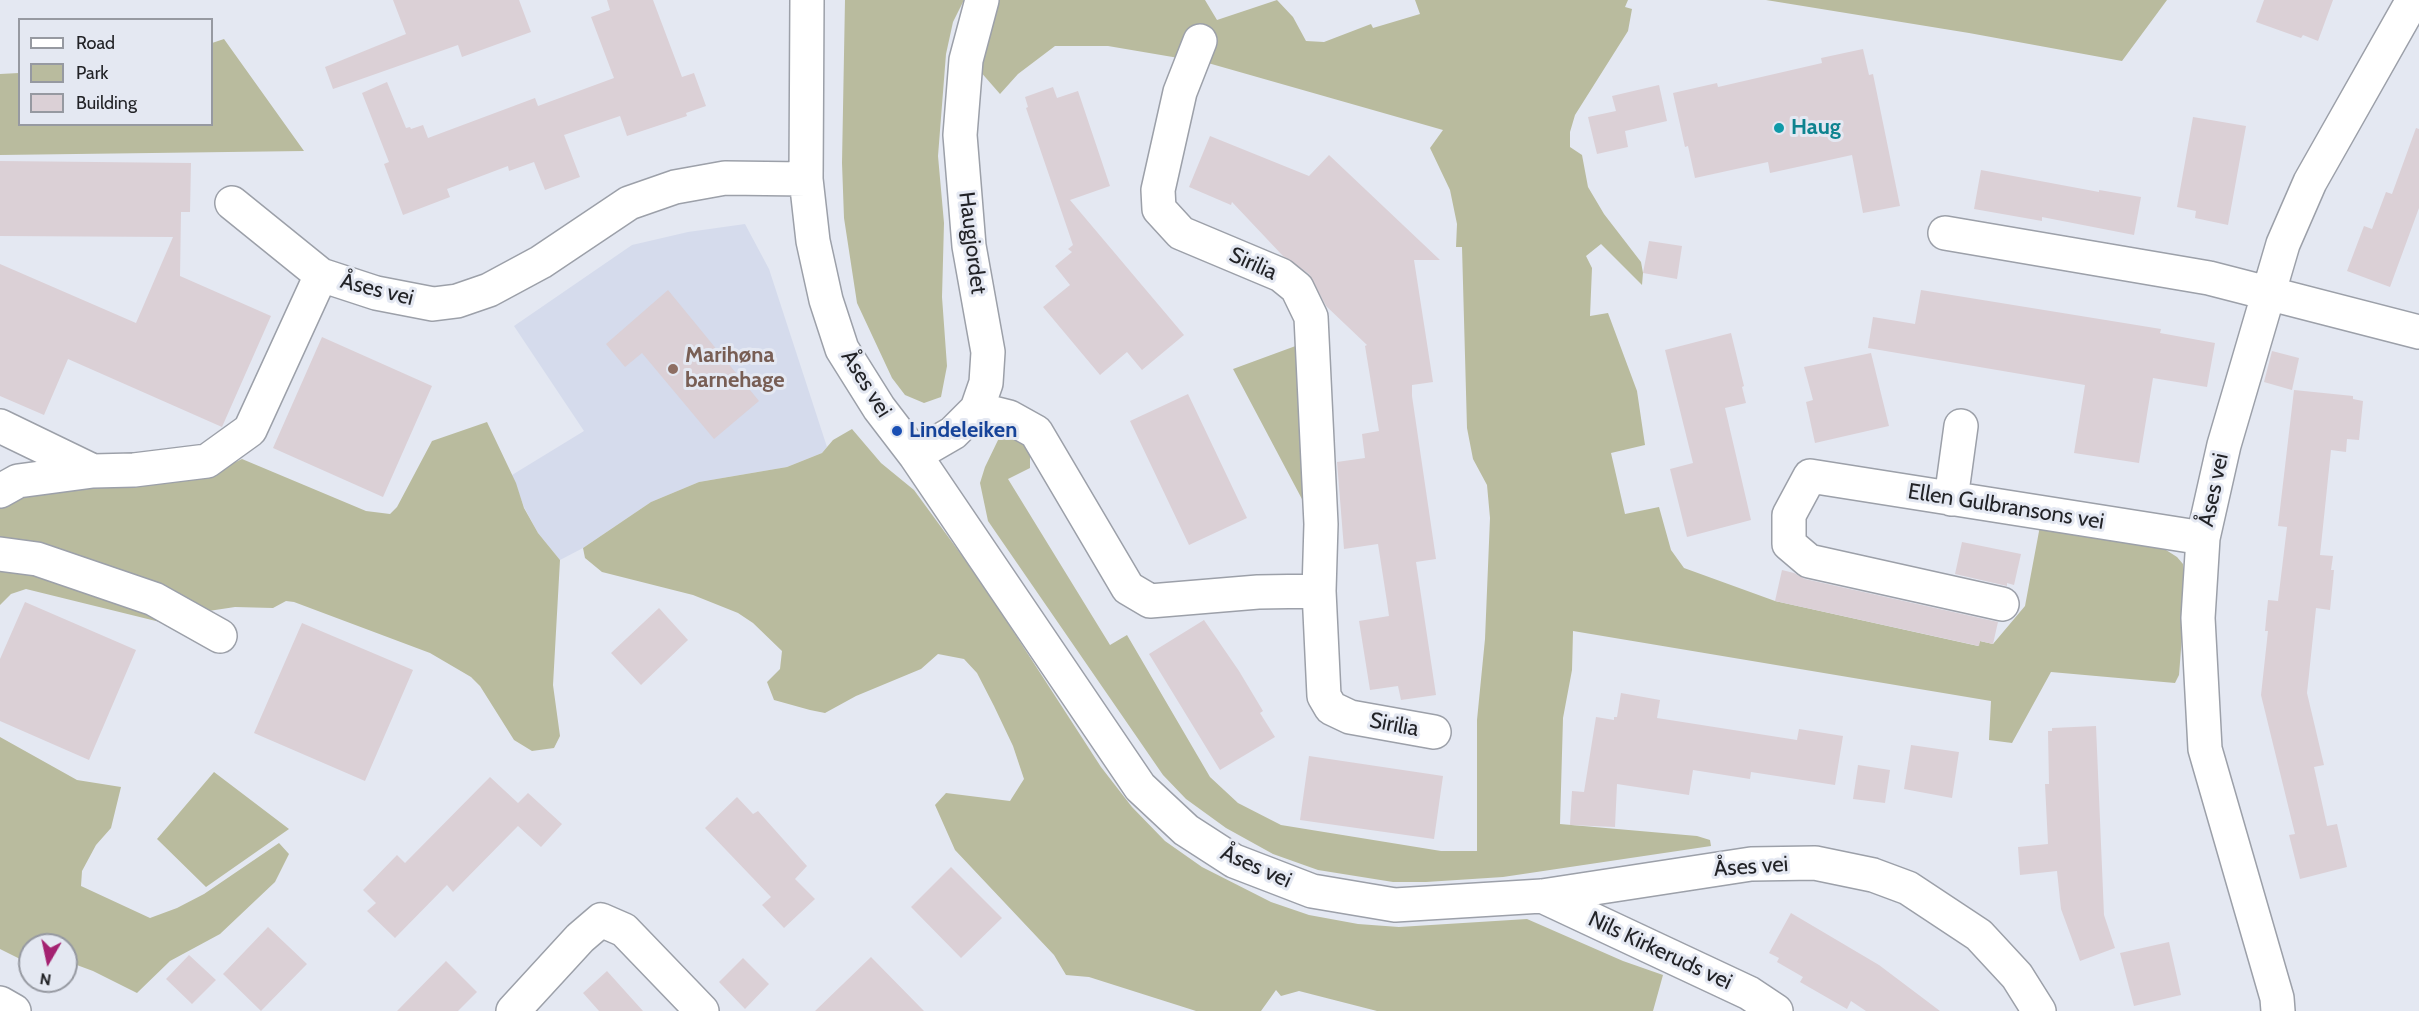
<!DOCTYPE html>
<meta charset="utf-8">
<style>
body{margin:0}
#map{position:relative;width:2419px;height:1011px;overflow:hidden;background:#e4e8f2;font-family:Cabin,sans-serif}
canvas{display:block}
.legend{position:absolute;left:18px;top:18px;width:195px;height:108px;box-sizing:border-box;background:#e4e8f2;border:2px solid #9699a1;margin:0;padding:8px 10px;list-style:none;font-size:18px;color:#222327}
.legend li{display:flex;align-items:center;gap:12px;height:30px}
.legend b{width:30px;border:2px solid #9699a1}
.north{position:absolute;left:18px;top:933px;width:60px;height:60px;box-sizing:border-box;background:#e4e8f2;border:2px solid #9699a1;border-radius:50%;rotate:189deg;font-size:16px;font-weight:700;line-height:24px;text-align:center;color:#222327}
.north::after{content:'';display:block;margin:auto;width:21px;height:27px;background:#a42271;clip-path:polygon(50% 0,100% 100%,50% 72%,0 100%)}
</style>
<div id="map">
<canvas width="2419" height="1011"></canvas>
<ul class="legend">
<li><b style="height:8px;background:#fff"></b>Road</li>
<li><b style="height:16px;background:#b9bb9e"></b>Park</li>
<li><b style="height:16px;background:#dbd0d6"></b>Building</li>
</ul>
<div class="north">N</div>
</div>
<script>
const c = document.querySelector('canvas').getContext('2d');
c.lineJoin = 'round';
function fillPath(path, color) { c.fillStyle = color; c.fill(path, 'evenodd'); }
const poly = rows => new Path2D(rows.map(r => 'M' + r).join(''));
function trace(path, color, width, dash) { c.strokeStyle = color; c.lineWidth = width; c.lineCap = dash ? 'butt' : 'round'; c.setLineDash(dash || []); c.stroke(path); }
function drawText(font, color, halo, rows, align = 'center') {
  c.font = font + ' Cabin,sans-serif'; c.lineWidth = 6; c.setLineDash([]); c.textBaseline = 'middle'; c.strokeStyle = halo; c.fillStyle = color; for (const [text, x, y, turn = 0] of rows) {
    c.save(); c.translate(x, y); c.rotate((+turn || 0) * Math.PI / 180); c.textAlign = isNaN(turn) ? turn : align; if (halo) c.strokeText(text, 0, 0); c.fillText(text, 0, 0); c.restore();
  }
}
const built = poly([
 [745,224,769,269,827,447,822,453,787,467,699,482,651,502,583,548,560,560,538,533,524,507,512,475,584,431,514,326,632,245,688,232]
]);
const green = poly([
 [845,0,964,0,953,22,946,54,938,156,944,223,942,297,947,366,941,397,924,403,905,395,892,378,857,303,844,218,842,163],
 [995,0,1205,0,1217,20,1277,0,1293,17,1306,41,1324,42,1371,24,1373,28,1420,14,1415,0,1628,0,1625,7,1632,9,1628,31,1575,115,1570,132,1570,147,1582,155,1588,187,1604,214,1641,262,1643,273,1642,285,1601,244,1586,256,1592,268,1590,316,1608,313,1637,391,1645,445,1611,453,1625,514,1659,507,1671,550,1684,568,1775,601,1978,646,1980,641,1993,644,2025,606,2040,526,2140,543,2166,550,2177,557,2183,564,2185,598,2179,675,2175,683,2051,672,2012,743,1989,740,1991,701,1573,631,1572,670,1563,718,1560,824,1697,836,1710,840,1711,846,1503,877,1426,882,1393,882,1318,870,1273,854,1226,828,1186,799,1163,775,988,521,980,483,985,467,999,438,1007,432,1023,443,1030,456,1030,468,1008,479,1110,645,1127,635,1210,777,1238,803,1281,825,1441,851,1477,851,1477,720,1485,639,1490,518,1487,485,1473,459,1467,428,1462,247,1456,247,1457,224,1450,190,1430,148,1443,130,1208,63,1108,46,1055,46,1018,74,1000,94,979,70],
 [1766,0,2167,0,2122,61,1969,33],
 [224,39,304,151,0,155,0,74,19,73,20,124,212,124,212,43],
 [1301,344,1303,501,1233,369],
 [487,422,516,483,524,508,538,533,560,560,553,685,560,736,554,748,532,751,514,740,480,686,471,677,430,653,294,602,286,601,273,608,235,607,202,612,0,541,0,502,19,494,223,468,242,459,366,511,390,514,397,507,432,441],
 [852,429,881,463,914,490,982,583,1101,767,1132,807,1165,841,1202,867,1271,902,1309,915,1358,924,1399,927,1527,919,1623,961,1663,975,1653,1011,1377,1011,1299,991,1281,996,1276,990,1261,1011,1196,1011,1089,977,1066,975,1054,955,955,850,935,805,946,793,1010,801,1024,779,1013,746,994,706,977,673,964,659,938,654,921,669,856,696,825,713,810,710,774,700,767,682,780,669,782,651,753,623,738,613,693,595,602,572,585,558,583,548,651,502,699,482,787,467,822,453,833,440],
 [0,567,24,568,144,605,164,623,26,589,11,594,0,605],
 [0,737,77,780,121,787,111,828,96,845,82,871,81,886,150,918,177,908,204,894,279,843,289,854,275,882,220,934,170,961,137,993,93,971,66,961,66,945,30,945,30,959,22,960,0,949],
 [214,772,289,829,206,887,157,839]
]);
const building = poly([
 [393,0,519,0,531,32,462,57,458,45,333,89,325,67,406,34],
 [607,0,653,0,682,77,694,73,706,106,686,113,687,116,627,136,620,116,564,135,580,177,545,190,534,162,509,171,508,166,447,189,450,197,403,215,384,164,389,162,362,93,387,82,406,128,410,127,411,129,423,125,428,138,535,98,538,106,614,78,591,17,610,10],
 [2264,0,2333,0,2318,41,2303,35,2301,38,2256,22],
 [1863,49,1869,75,1873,74,1900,206,1863,213,1852,155,1770,173,1768,162,1695,178,1688,146,1685,147,1673,93,1717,83,1718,87,1822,63,1821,58],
 [1659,85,1667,121,1625,131,1628,147,1597,154,1588,117,1616,111,1612,96],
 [1053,87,1057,98,1078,91,1110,186,1070,200,1184,335,1142,370,1127,352,1100,375,1043,307,1070,285,1055,266,1072,252,1068,249,1073,245,1026,108,1028,107,1025,97],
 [2193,117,2246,126,2228,225,2195,218,2196,211,2177,207],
 [2416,128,2419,129,2419,208,2390,287,2347,271,2364,226,2372,229,2386,192,2392,194],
 [1210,136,1309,176,1329,155,1440,260,1414,260,1433,382,1412,385,1412,396,1436,559,1416,562,1436,695,1401,700,1398,686,1370,690,1359,621,1389,616,1387,602,1378,544,1344,549,1337,462,1365,458,1362,434,1379,431,1365,346,1367,345,1326,306,1309,274,1283,256,1232,202,1231,205,1189,187],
 [0,161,191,163,190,212,181,212,180,276,271,316,222,427,68,359,44,415,0,396,0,264,136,323,173,237,0,236],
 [1981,170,2099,192,2099,190,2141,197,2134,235,2042,217,2042,221,1974,209],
 [1649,241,1682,246,1677,279,1643,273],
 [668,290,759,401,714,439,642,353,625,367,606,344],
 [1921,290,2161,329,2160,333,2215,343,2207,387,2153,378,2139,463,2074,453,2085,385,1868,348,1873,317,1915,324],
 [1731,333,1744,386,1742,387,1746,403,1725,408,1751,520,1687,537,1670,469,1693,463,1665,350],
 [322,337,432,386,383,497,273,448],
 [2272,351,2299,358,2292,390,2264,382],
 [1871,353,1889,426,1815,443,1806,402,1813,400,1804,367],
 [2294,390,2353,396,2353,399,2363,401,2359,440,2347,439,2346,452,2331,450,2320,555,2333,556,2331,570,2334,570,2330,610,2316,608,2307,693,2324,765,2314,767,2327,826,2337,824,2347,867,2300,879,2289,835,2295,834,2261,695,2268,631,2265,631,2268,600,2278,601,2287,527,2278,526],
 [1188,394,1247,518,1189,545,1130,421],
 [1962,542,2021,554,2014,585,2007,583,2007,586,1955,574],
 [1782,570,1794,573,1805,579,1998,622,1993,644,1980,641,1979,646,1775,601],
 [25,602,136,650,89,760,0,721,0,659],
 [659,608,688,640,641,685,611,653],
 [1204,620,1239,671,1263,711,1260,713,1275,737,1220,770,1149,654],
 [302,623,413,670,365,781,254,733],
 [1621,693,1660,700,1657,718,1797,740,1799,729,1843,736,1835,785,1751,772,1750,779,1693,770,1689,795,1617,784,1615,827,1570,825,1572,791,1584,792,1596,717,1614,720,1614,717,1617,717],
 [2096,726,2104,915,2115,948,2080,961,2061,909,2057,871,2020,875,2018,847,2048,844,2045,784,2049,784,2048,731,2052,731,2052,728],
 [1911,745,1959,752,1952,798,1904,789],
 [1309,756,1443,776,1434,839,1300,820],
 [1858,765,1890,770,1885,803,1853,799],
 [490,777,518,803,528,793,562,824,541,847,518,826,453,892,447,885,395,938,367,911,376,903,363,890,397,855,405,863],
 [737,797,753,814,758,811,807,866,795,879,815,899,784,928,762,905,771,897,705,828],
 [951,867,1002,918,961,958,911,907],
 [1791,913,1879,965,1940,1011,1866,1011,1851,1001,1847,1009,1800,982,1803,977,1777,962,1779,958,1769,953],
 [268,927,307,964,261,1011,223,974],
 [2169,942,2181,995,2134,1006,2120,953],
 [189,955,216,980,192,1004,166,979],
 [871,957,924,1011,815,1011],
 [743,958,769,984,745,1009,719,982],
 [446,961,477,992,458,1011,397,1011],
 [607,971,643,1011,599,1011,583,993]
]);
const minor = poly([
 [807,0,806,179,813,241,826,300,842,349,879,408,915,455,1140,787,1186,830,1234,861,1312,891,1395,905,1542,896,1751,864,1815,863,1873,875,1908,888,1979,935,2017,976,2039,1011],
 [1200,41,1180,92,1158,190,1159,209,1181,233,1281,275,1297,288,1311,317,1321,524,1319,591,1324,696,1331,708,1350,717,1434,732],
 [232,203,321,275,376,293,433,304,457,301,489,290,541,262,629,203,675,187,725,178,806,179],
 [1945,233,2209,278,2419,332],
 [977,409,1009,417,1036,432,1128,588,1150,601,1258,592,1319,591],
 [0,426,93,471],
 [915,455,953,433,977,409,986,383,988,352,969,246,960,135,966,60,982,0],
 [0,491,18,481,93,471,134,470,207,461,250,430,321,275],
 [1951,499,1961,426],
 [0,554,37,559,154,599,220,636],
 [2002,604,1809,561,1789,544,1789,515,1810,476,2203,538],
 [1542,896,1749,993,1776,1011],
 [513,1011,580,938,601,920,624,930,702,1011],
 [2278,1011,2277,998,2205,749,2198,618,2203,538,2224,445,2283,244,2310,182,2413,0]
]);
const major = poly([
 [0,1003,14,1011]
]);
const markers = [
 [1779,128,6,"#0f9aa8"],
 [673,369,6,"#8d6e63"],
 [897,431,6,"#1a4fb4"]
];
const cultureNames = [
 ["Haug",1791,128]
];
const streetNames = [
 ["Haugjordet",972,243,83],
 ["Sirilia",1253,264,24],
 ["Åses vei",377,290,14],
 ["Åses vei",866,384,58],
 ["Åses vei",2214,490,-78],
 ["Ellen Gulbransons vei",2006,507,9],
 ["Sirilia",1394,725,11],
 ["Åses vei",1256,867,24],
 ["Åses vei",1751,867,-4],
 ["Nils Kirkeruds vei",1660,951,25]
];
const educationNames = [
 ["Marihøna",685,356],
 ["barnehage",685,381]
];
const transitNames = [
 ["Lindeleiken",909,431]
];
fillPath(built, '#d5dbec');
fillPath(green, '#b9bb9e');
fillPath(building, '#dbd0d6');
trace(minor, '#9ca0a9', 36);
trace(major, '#9ca0a9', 36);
trace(minor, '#fff', 33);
trace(major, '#fff', 33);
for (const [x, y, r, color] of markers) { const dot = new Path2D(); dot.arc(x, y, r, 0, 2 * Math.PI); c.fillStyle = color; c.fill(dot); trace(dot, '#e4e8f2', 2); }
drawText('bold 22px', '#0d838f', '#e4e8f2', cultureNames, 'left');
drawText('22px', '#222327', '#e4e8f2', streetNames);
drawText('bold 22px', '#785e54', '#e4e8f2', educationNames, 'left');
drawText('bold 22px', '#164399', '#e4e8f2', transitNames, 'left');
</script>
